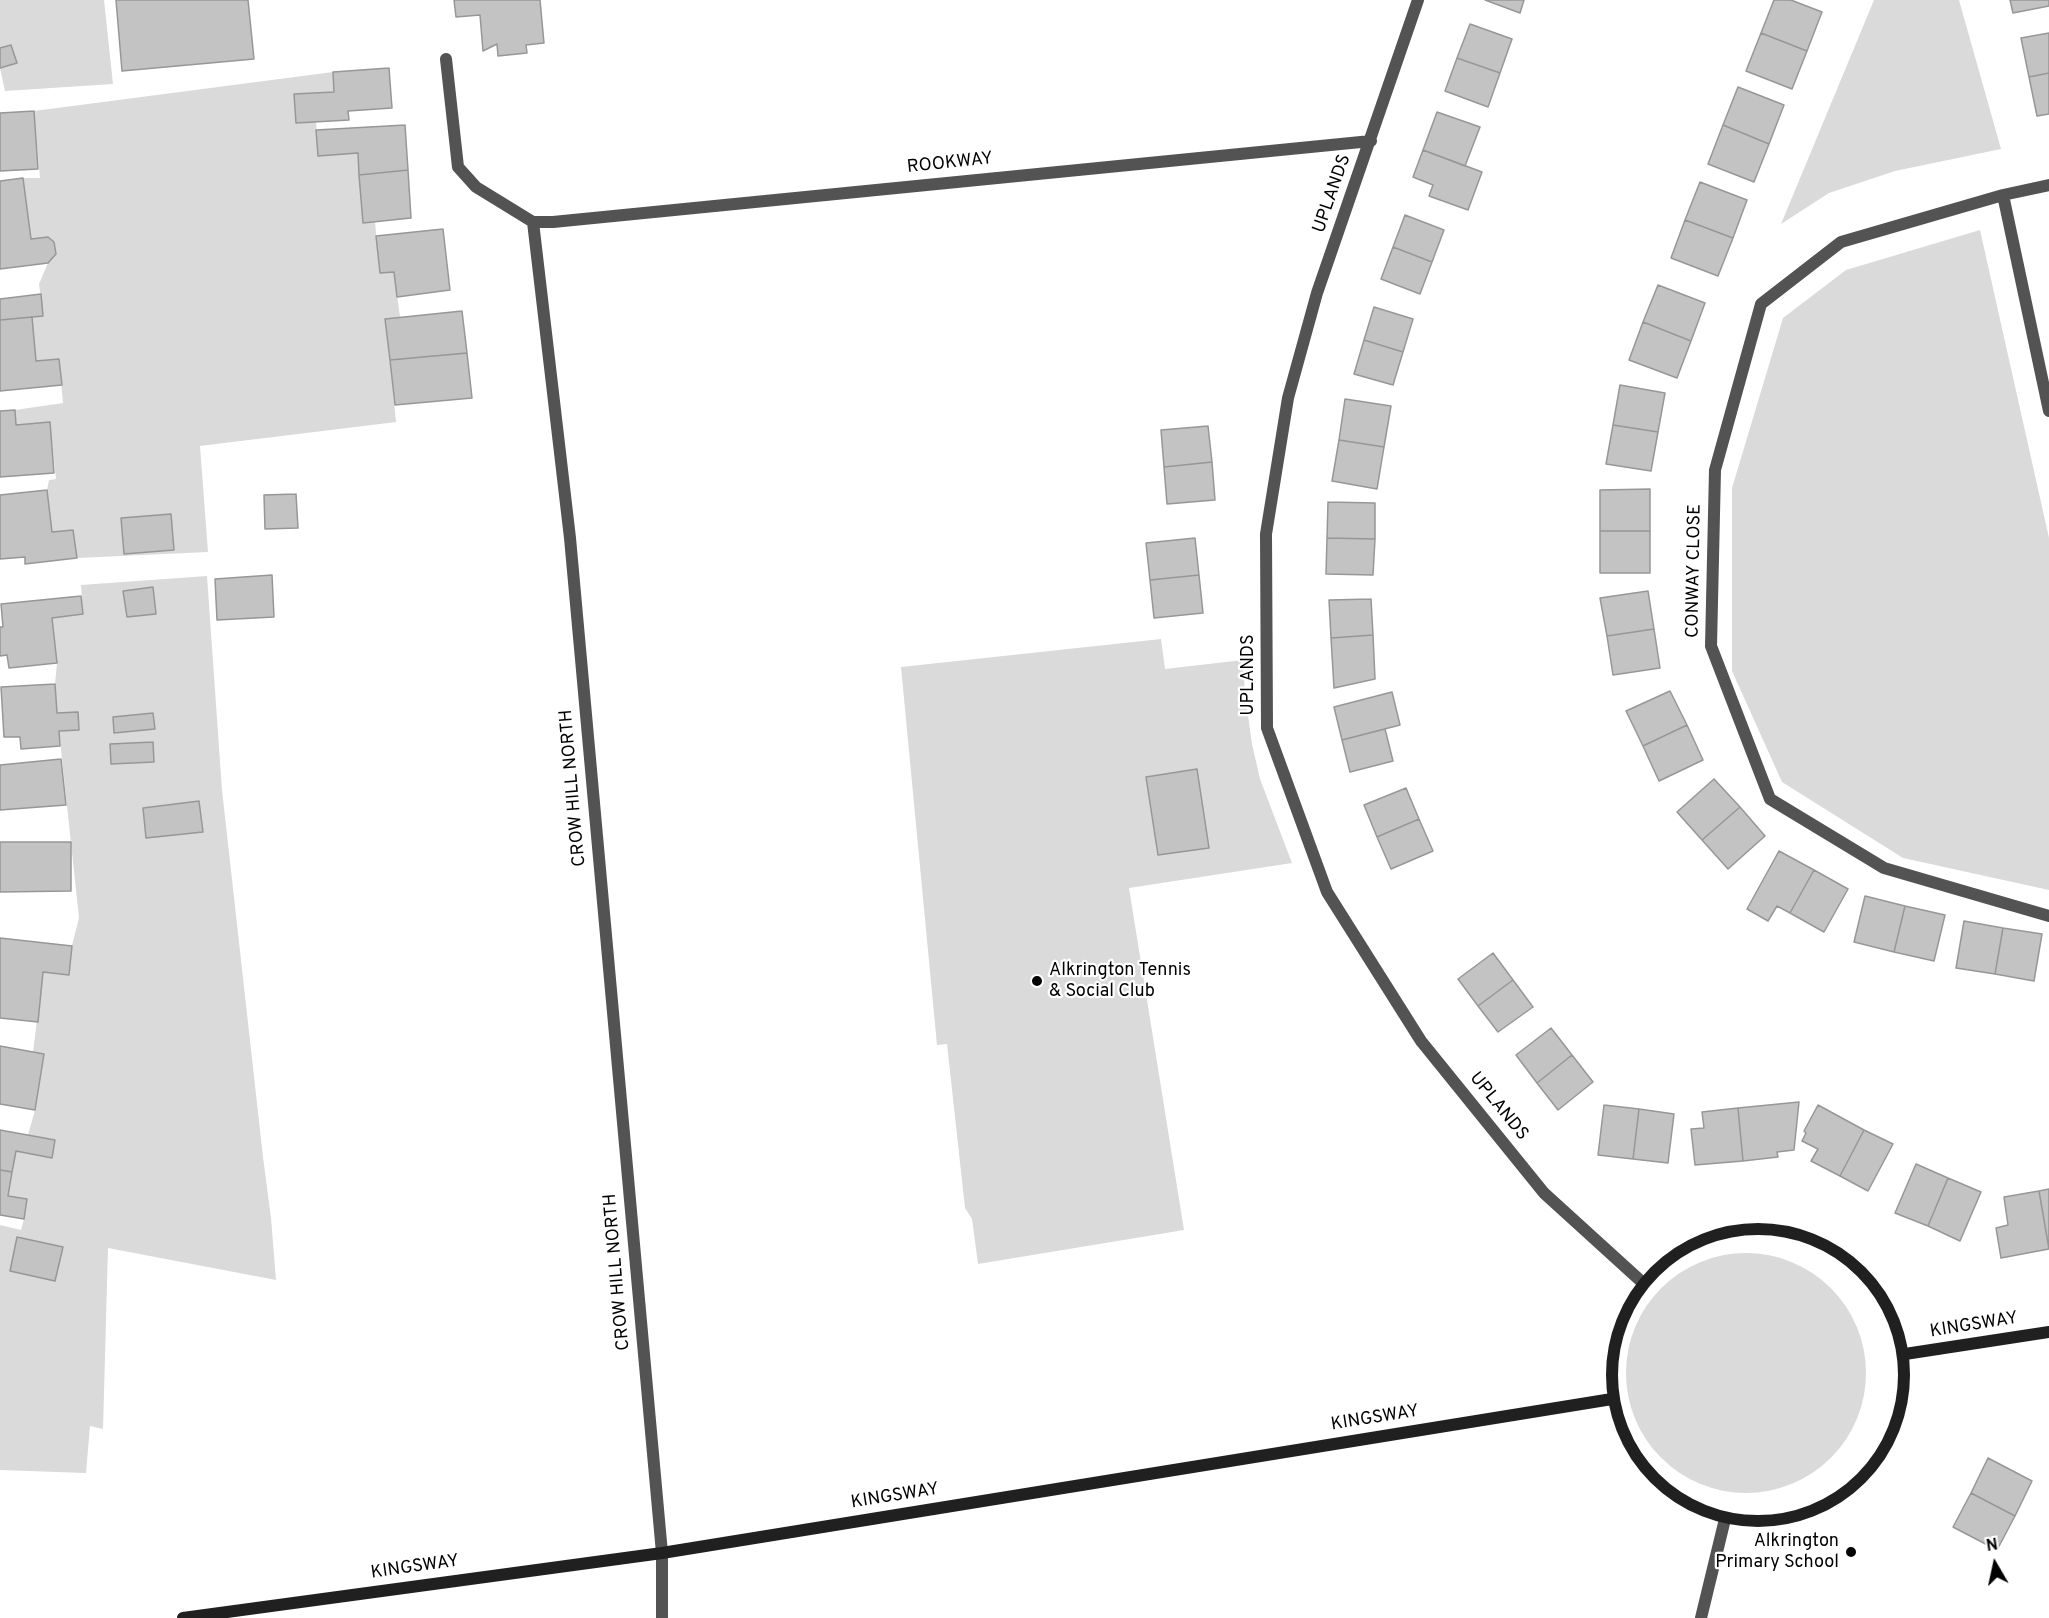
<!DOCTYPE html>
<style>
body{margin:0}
#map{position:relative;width:2049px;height:1618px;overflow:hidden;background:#fff;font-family:Overpass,sans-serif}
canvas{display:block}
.north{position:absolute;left:1965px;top:1534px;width:60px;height:60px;-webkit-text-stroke:4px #fff;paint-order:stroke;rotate:351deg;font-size:16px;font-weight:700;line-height:24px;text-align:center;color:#000}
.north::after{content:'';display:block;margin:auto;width:21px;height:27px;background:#000;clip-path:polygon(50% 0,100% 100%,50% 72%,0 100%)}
</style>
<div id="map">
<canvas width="2049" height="1618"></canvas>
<div class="north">N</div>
</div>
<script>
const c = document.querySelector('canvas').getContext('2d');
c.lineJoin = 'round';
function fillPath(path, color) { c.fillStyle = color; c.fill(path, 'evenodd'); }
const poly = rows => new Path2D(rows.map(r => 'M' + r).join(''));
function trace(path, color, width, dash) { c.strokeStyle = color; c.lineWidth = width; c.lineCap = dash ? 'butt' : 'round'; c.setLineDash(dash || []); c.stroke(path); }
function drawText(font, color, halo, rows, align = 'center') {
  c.font = font + ' Overpass,sans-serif'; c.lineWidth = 4.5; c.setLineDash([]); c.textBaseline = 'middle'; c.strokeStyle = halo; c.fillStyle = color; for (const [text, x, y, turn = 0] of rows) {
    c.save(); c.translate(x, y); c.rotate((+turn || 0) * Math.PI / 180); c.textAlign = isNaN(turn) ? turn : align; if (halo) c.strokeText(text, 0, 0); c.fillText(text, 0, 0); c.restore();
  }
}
const green = poly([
 [0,0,104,0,113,84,5,91,0,68,17,63,11,46,0,48],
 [1874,0,1959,0,2001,149,1895,171,1829,193,1781,224],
 [333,72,334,92,294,94,296,123,316,121,318,155,358,153,363,223,375,222,380,273,394,272,400,317,386,319,396,422,200,446,208,552,77,558,73,530,52,532,47,490,49,480,56,479,50,422,16,425,15,410,63,403,59,359,36,361,32,317,43,315,39,284,48,263,56,254,54,242,48,237,31,239,23,178,40,178,34,111],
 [1980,230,2049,538,2049,890,1903,858,1782,782,1732,671,1732,488,1783,318,1846,270],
 [207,576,222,790,263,1157,271,1218,276,1280,108,1248,103,1429,90,1426,86,1473,0,1470,0,1225,21,1230,24,1219,27,1199,8,1196,16,1151,52,1158,55,1140,28,1135,35,1110,44,1054,33,1052,43,972,71,949,79,918,59,731,79,730,78,713,57,713,55,684,57,663,52,618,83,614,81,585],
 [1161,639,1165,669,1243,660,1245,694,1252,744,1260,779,1292,863,1129,888,1184,1230,978,1264,972,1219,965,1208,947,1044,937,1045,901,667],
 '1626 1373a120 120 0 1 1 240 0a120 120 0 1 1-240 0Z'
]);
const building = poly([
 [116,0,248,0,254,59,122,71,116,0],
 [454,0,540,0,544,43,526,45,527,53,498,56,497,44,483,51,480,15,456,17,454,0],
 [1485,0,1524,0,1520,13,1485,0],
 [1774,0,1791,0,1822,12,1807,51,1761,33,1774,0],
 [2010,0,2049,0,2049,6,2013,13,2010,0],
 [1470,24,1512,39,1500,73,1457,58,1470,24],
 [1761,33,1807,51,1792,89,1746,71,1761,33],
 [2049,33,2049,73,2029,77,2021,38,2049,33],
 [11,45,17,63,0,68,0,48,11,45],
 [1457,58,1500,73,1488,107,1445,91,1457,58],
 [389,68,392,108,348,111,349,120,296,123,294,94,334,92,333,72,389,68],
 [2049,73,2049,114,2037,116,2029,77,2049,73],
 [1738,87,1784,105,1769,144,1723,125,1738,87],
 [34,111,38,169,0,171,0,113,34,111],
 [1437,112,1480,127,1465,166,1423,150,1437,112],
 [405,125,408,170,359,175,358,153,318,156,316,130,405,125],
 [1723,125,1769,144,1754,182,1708,164,1723,125],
 [1423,150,1482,172,1468,210,1429,196,1433,185,1413,177,1423,150],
 [408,170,411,218,363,223,359,175,408,170],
 [23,178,31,239,48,237,54,242,56,254,48,263,0,269,0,181,23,178],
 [1700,182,1747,200,1733,238,1685,220,1700,182],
 [1405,215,1444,230,1432,262,1393,247,1405,215],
 [1685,220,1733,238,1718,276,1671,258,1685,220],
 [443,229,450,290,397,297,394,272,380,273,376,236,443,229],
 [1393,247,1432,262,1420,294,1381,279,1393,247],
 [1658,285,1705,303,1691,341,1643,322,1658,285],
 [41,294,43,316,0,320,0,299,41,294],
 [1374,307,1413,319,1403,352,1364,340,1374,307],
 [462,311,467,353,390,360,385,319,462,311],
 [32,317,36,361,59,359,62,385,0,391,0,320,32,317],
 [1643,322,1691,341,1677,378,1629,360,1643,322],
 [1364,340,1403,352,1393,385,1354,374,1364,340],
 [467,353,472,398,395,405,390,360,467,353],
 [1620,385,1665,393,1658,432,1613,425,1620,385],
 [1345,399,1391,406,1384,447,1339,440,1345,399],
 [15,410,16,425,50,422,54,473,0,477,0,411,15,410],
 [1613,425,1658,432,1651,471,1606,464,1613,425],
 [1208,426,1212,462,1164,467,1161,430,1208,426],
 [1339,440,1384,447,1377,489,1332,481,1339,440],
 [1212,462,1215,500,1167,504,1164,467,1212,462],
 [1650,489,1650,531,1600,531,1600,490,1650,489],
 [47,490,52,532,73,530,77,558,25,564,25,557,0,559,0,495,47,490],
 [296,494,298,528,265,529,264,495,296,494],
 [1328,502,1375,503,1375,539,1327,538,1328,502],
 [171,514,174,550,124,554,121,518,171,514],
 [1600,531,1650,531,1650,573,1600,573,1600,531],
 [1195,538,1199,575,1150,580,1146,543,1195,538],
 [1327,538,1375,539,1373,575,1326,574,1327,538],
 [272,575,274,617,217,620,215,579,272,575],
 [1199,575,1203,613,1154,618,1150,580,1199,575],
 [153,587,156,614,127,617,123,591,153,587],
 [1648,591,1654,629,1607,636,1600,598,1648,591],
 [81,596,83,614,52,618,57,663,9,668,7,655,0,656,0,627,3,627,1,604,81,596],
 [1371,599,1373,635,1331,638,1329,600,1371,599],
 [1654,629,1660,668,1613,675,1607,636,1654,629],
 [1373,635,1375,679,1334,688,1331,638,1373,635],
 [55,684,57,713,78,712,79,730,59,731,60,746,21,749,20,737,4,737,1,687,55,684],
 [1670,691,1687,725,1643,746,1626,711,1670,691],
 [1392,692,1400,725,1342,740,1334,707,1392,692],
 [153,713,155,729,114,733,113,717,153,713],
 [1687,725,1703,760,1659,781,1643,746,1687,725],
 [1385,729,1393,761,1350,772,1342,740,1385,729],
 [153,742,154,762,111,764,110,744,153,742],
 [61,759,66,805,0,810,0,765,61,759],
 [1197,769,1209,848,1158,855,1146,777,1197,769],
 [1714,779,1740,807,1702,840,1677,812,1714,779],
 [1406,788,1419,819,1377,837,1364,805,1406,788],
 [199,801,203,832,146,838,143,808,199,801],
 [1740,807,1765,836,1728,869,1702,840,1740,807],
 [1419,819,1433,851,1391,869,1377,837,1419,819],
 [0,842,71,842,71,891,0,892,0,842],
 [1779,851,1814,870,1790,913,1777,906,1768,921,1747,909,1779,851],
 [1814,870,1848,889,1824,932,1790,913,1814,870],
 [1865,896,1905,906,1894,952,1854,942,1865,896],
 [1905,906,1945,915,1934,961,1894,952,1905,906],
 [1964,921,2003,928,1995,974,1956,968,1964,921],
 [2003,928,2042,934,2034,981,1995,974,2003,928],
 [0,938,72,946,69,975,43,972,38,1022,0,1018,0,938],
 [1493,953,1513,980,1478,1006,1458,979,1493,953],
 [1513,980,1533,1007,1498,1032,1478,1006,1513,980],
 [1551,1028,1572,1055,1537,1083,1516,1055,1551,1028],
 [0,1046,44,1054,35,1110,0,1104,0,1046],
 [1572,1055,1593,1082,1558,1110,1537,1083,1572,1055],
 [1799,1102,1794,1150,1777,1152,1778,1157,1743,1161,1738,1108,1799,1102],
 [1604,1105,1639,1109,1633,1159,1598,1155,1604,1105],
 [1818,1105,1864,1130,1840,1176,1811,1161,1818,1149,1802,1141,1806,1133,1804,1131,1818,1105],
 [1738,1108,1743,1161,1695,1165,1691,1129,1704,1128,1702,1112,1738,1108],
 [1639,1109,1674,1114,1668,1163,1633,1159,1639,1109],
 [0,1130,55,1140,52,1158,16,1151,12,1172,0,1170,0,1130],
 [1864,1130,1893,1144,1868,1191,1840,1176,1864,1130],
 [1916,1164,1948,1178,1928,1226,1895,1213,1916,1164],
 [0,1170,12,1172,8,1196,27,1199,24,1219,0,1215,0,1170],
 [1948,1178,1981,1192,1960,1241,1928,1226,1948,1178],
 [2049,1189,2049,1249,2039,1191,2049,1189],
 [2039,1191,2049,1249,2001,1258,1996,1228,2008,1225,2004,1197,2039,1191],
 [17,1237,63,1247,55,1281,10,1271,17,1237],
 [1988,1458,2032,1481,2015,1516,1971,1493,1988,1458],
 [1971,1493,2015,1516,1997,1550,1953,1527,1971,1493]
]);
const street = poly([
 [1418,0,1317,293,1288,398,1266,534,1267,728,1327,892,1421,1041,1544,1193,1643,1283],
 [446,59,458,167,476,187,533,222],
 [2049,185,2003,195,1841,242,1761,304,1715,470,1711,646,1770,799,1884,868,2049,916],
 [2003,195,2049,411],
 [533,222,570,538,662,1553,662,1618],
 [533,222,553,222,1371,141],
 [1701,1618,1725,1519]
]);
const secondary = poly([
 '1612 1375a146 146 0 1 1 292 0a146 146 0 1 1-292 0Z',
 [1905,1354,2049,1332],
 [183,1618,662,1553,1612,1399]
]);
const markers = [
 [1037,981,6,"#000"],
 [1851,1552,6,"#000"]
];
const streetNames = [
 ["ROOKWAY",950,164,-6],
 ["UPLANDS",1333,194,-71],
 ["CONWAY CLOSE",1695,571,-89],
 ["UPLANDS",1249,675,-90],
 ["CROW HILL NORTH",574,788,-95],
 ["UPLANDS",1498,1107,51],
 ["CROW HILL NORTH",618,1272,-95],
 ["KINGSWAY",1974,1326,-9],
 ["KINGSWAY",1375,1419,-9],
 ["KINGSWAY",895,1497,-9],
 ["KINGSWAY",415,1568,-8]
];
const poiNames = [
 ["Alkrington Tennis",1049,971],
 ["& Social Club",1049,992],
 ["Alkrington",1839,1542,"right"],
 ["Primary School",1839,1563,"right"]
];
fillPath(green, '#dadada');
fillPath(building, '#c3c3c3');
trace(building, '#979797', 1.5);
trace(street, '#535353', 12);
trace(secondary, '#202020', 12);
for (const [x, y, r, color] of markers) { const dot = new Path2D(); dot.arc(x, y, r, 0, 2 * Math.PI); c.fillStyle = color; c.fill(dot); trace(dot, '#fff', 2); }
drawText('18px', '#000', '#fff', streetNames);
drawText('18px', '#000', '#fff', poiNames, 'left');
</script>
